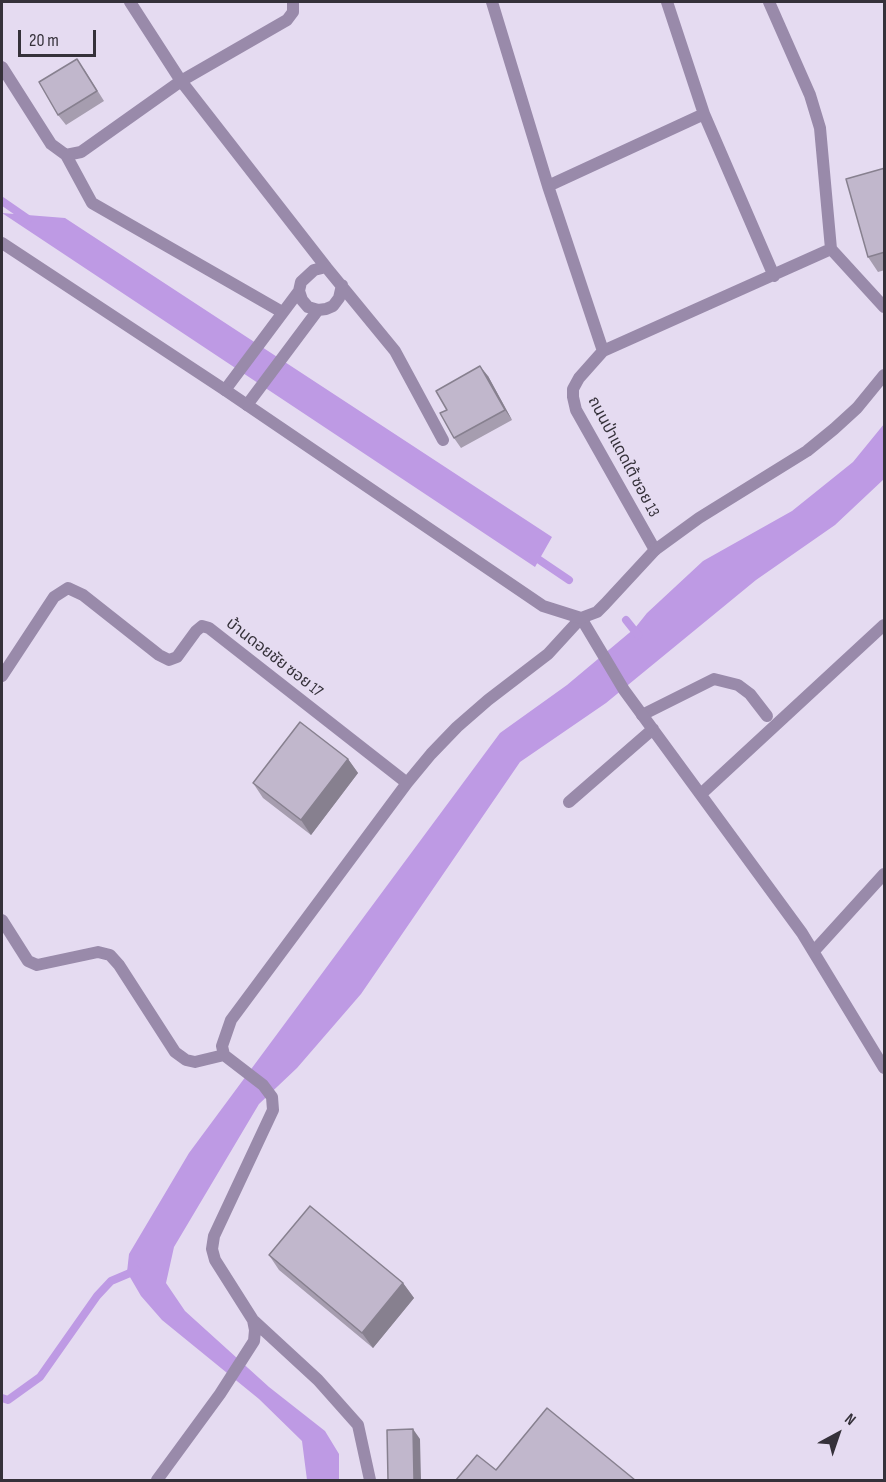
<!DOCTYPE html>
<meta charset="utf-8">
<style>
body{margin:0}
#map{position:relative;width:886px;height:1482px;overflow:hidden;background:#e5dbf1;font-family:"Sofia Sans Condensed",sans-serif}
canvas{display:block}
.frame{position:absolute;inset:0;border:3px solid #35313a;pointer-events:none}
.north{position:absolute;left:808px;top:1404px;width:60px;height:60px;-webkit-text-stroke:4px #e5dbf1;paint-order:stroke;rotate:40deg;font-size:16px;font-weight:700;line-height:24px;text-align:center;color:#35313a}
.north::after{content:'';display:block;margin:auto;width:21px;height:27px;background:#35313a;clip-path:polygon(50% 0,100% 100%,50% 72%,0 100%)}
.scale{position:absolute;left:18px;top:30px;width:78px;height:27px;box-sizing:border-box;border:3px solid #35313a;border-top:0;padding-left:8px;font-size:18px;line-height:21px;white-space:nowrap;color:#35313a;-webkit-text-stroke:4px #e5dbf1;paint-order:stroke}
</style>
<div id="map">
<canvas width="886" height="1482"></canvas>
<div class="frame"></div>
<div class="north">N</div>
<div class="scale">20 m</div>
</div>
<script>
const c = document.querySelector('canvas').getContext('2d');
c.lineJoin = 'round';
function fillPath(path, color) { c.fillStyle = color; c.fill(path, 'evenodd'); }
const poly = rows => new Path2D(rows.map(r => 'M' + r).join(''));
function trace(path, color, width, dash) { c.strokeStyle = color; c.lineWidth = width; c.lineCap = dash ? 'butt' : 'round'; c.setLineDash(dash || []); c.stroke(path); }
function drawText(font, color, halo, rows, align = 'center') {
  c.font = font + ' "Sofia Sans Condensed","Noto Sans Thai",sans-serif'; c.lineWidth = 4.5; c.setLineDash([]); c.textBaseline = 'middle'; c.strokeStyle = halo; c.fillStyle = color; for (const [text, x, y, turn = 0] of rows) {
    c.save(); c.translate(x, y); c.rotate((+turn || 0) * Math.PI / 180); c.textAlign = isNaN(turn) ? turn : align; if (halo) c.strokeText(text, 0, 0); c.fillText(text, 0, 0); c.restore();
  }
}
const water = poly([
 [2,213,65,218,552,537,535,567],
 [884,424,884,479,835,525,756,580,606,703,520,762,361,994,297,1068,259,1104,174,1247,166,1283,185,1311,269,1387,325,1431,339,1454,339,1480,307,1480,302,1441,259,1399,162,1320,141,1296,127,1272,129,1254,189,1153,500,733,567,685,635,628,647,613,703,561,792,511,853,462]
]);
const stream = poly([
 [2,201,28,219],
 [532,555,569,580],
 [626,620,638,635],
 [2,1398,8,1400,40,1377,97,1296,111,1281,137,1270]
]);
const service = poly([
 [642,715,714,679,738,685,750,694,767,716]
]);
const minor = poly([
 [130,2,181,81,326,267,395,351,443,440],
 [492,2,548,186,603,351],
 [667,2,704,114,774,276],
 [769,2,810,95,820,128,831,249],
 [2,67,51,144,66,155,81,152,181,81,287,20,293,12,293,2],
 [66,155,92,203,282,312],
 [548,186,704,114],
 [831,249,884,307],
 [326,267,314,270,301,282,299,291,302,300,308,307,318,310,326,309,333,306,339,298,342,285],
 [225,390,299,291],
 [247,405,318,310],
 [655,550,576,410,573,397,573,389,579,378,603,351,831,249],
 [2,676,54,597,68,588,83,595,159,655,169,660,177,657,196,631,202,626,209,628,407,783],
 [701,794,884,625],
 [569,802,653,729],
 [2,920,28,961,37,965,98,952,110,955,119,965,175,1052,186,1060,195,1062,224,1055],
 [814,951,884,874],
 [254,1321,318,1380,358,1425,370,1480],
 [157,1480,220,1394,254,1341,255,1330,253,1320,215,1260,212,1249,214,1236,273,1110,272,1097,263,1085,224,1055,222,1046,231,1020,407,783,431,754,457,727,488,700,548,654,581,618,624,690,802,933,884,1068]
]);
const tertiary = poly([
 [2,243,225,390,543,606,581,618,597,612,605,604,655,550,699,518,807,451,834,429,857,408,884,375]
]);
const wall = poly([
 [84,69,104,101,66,125,58,115],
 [885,168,885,270,878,272,868,257],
 [488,376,512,420,461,448,454,438,447,410],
 [348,759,358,773,311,835,263,798,253,783],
 [269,1255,403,1283,414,1298,373,1348,279,1270]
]);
const shadedWall = poly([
 [480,366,488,376,512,420,505,410],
 [348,759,358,773,311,835,301,820],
 [403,1283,414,1298,373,1348,362,1333],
 [413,1429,420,1439,421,1480,414,1480]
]);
const building = poly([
 [77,59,97,91,58,115,39,82,77,59],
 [885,168,885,252,868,257,846,179,885,168],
 [480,366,505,410,454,438,440,413,447,410,436,391,480,366],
 [300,722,348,759,301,820,253,783,300,722],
 [310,1206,403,1283,362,1333,269,1255,310,1206],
 [547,1408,635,1480,456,1480,477,1455,496,1470,547,1408],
 [413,1429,414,1480,388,1480,387,1430,413,1429]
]);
const streetNames = [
 ["ถนนป่าแดดใต้ ซอย 13",623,457,62],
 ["บ้านดอยชัย ซอย 17",274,658,38]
];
fillPath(water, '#be9ae4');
trace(stream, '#be9ae4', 8);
trace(service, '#998aaa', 12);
trace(minor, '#998aaa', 12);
trace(tertiary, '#998aaa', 12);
fillPath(wall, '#a69daf');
fillPath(shadedWall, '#87808f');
fillPath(building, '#c1b7cc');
trace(building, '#87808f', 1.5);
drawText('16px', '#35313a', '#e5dbf1', streetNames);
</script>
